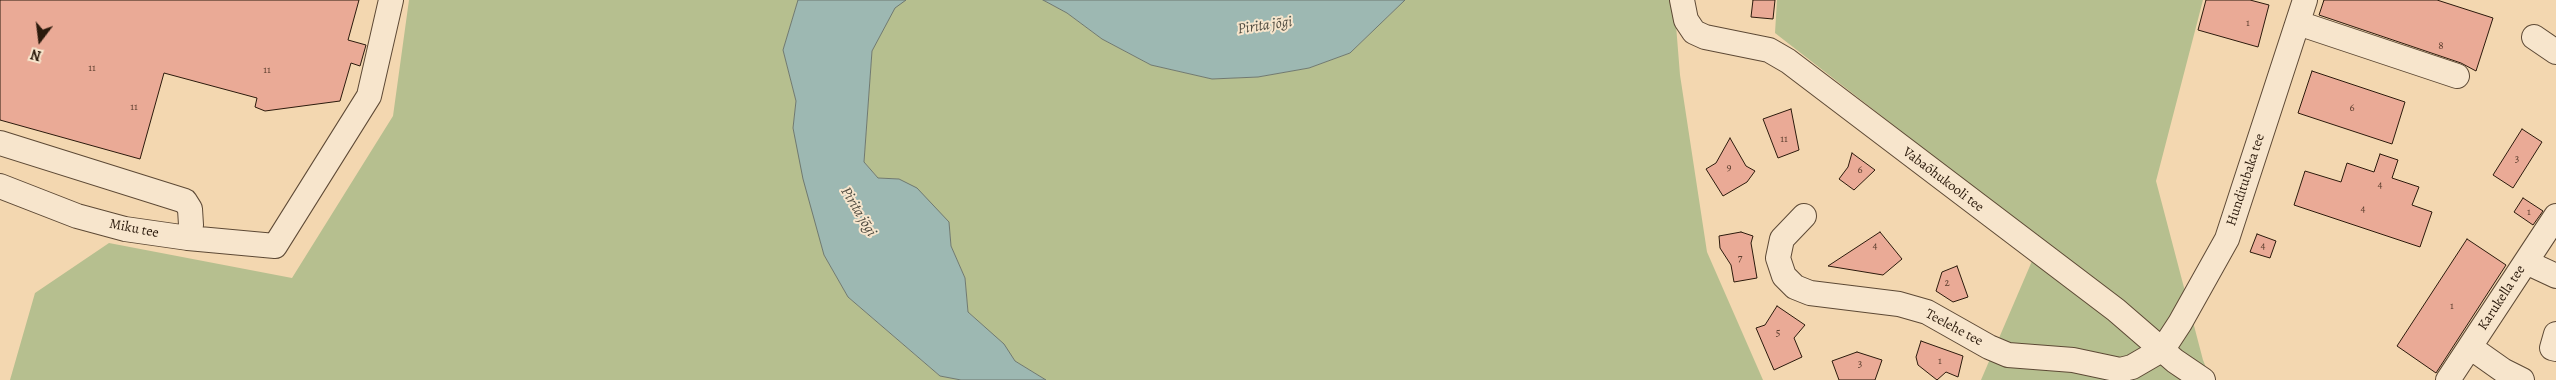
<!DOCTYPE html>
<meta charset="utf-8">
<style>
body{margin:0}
#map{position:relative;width:2556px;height:380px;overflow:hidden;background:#f3d7b0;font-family:Alegreya,serif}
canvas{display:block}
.north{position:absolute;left:15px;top:15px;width:50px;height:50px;-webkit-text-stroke:4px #f7e5cc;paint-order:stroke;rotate:195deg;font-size:14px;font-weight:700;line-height:20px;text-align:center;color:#2b1a0c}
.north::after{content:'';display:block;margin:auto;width:18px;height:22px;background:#2b1a0c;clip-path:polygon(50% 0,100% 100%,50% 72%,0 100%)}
</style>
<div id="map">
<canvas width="2556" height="380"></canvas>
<div class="north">N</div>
</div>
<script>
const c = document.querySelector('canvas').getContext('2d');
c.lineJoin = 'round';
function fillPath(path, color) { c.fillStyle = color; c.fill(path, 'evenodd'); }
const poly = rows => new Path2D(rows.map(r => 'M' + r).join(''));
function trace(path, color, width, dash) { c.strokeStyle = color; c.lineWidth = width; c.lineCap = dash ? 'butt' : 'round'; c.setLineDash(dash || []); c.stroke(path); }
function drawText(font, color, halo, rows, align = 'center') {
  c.font = font + ' Alegreya,serif'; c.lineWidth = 4; c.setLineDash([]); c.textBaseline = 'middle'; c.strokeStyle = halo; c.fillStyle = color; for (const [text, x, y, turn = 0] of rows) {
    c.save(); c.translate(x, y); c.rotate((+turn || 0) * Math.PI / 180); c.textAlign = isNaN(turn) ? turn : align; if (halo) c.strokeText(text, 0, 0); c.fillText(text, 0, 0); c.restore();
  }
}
const green = poly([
 [409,0,798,0,783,50,796,101,793,128,824,255,848,297,940,376,961,380,10,380,35,293,109,243,292,278,393,116],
 [906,0,1043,0,1067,13,1102,39,1151,65,1212,79,1258,77,1309,68,1350,53,1405,0,1674,0,1680,75,1707,252,1763,380,1046,380,1015,361,1003,344,968,312,965,278,951,246,949,222,899,179,878,178,864,162,872,51,895,7],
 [1777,0,2203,0,2156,181,2203,360,2211,380,1981,380,2041,240,1775,33]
]);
const water = poly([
 [798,0,906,0,895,8,872,51,864,162,878,178,899,179,917,188,949,222,951,246,965,278,968,312,1004,344,1015,361,1046,380,961,380,940,376,848,297,824,255,803,179,793,128,796,101,783,50,798,0],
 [1043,0,1405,0,1350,53,1309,68,1258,77,1212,79,1151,65,1102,39,1067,13,1043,0]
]);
const building = poly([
 [0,0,359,0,348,40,366,45,360,66,351,63,340,101,265,111,255,107,257,98,164,73,140,159,0,120,0,0],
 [1753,0,1775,0,1773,19,1751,17,1753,0],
 [2206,0,2250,0,2269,5,2258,47,2198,30,2206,0],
 [2324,0,2437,0,2493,18,2476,71,2461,63,2319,15,2324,0],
 [2312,71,2405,102,2392,144,2298,113,2312,71],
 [1791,109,1799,150,1778,158,1763,119,1791,109],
 [2522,129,2542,142,2513,188,2493,175,2522,129],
 [1730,138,1746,166,1755,171,1747,182,1723,196,1706,169,1716,163,1730,138],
 [1852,153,1875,170,1854,190,1839,179,1848,167,1852,153],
 [2380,154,2398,160,2392,178,2419,187,2412,205,2432,212,2420,247,2294,205,2305,171,2341,182,2347,163,2374,172,2380,154],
 [2523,198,2543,211,2533,225,2514,212,2523,198],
 [1741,232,1753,236,1751,243,1757,278,1734,282,1731,265,1720,248,1719,236,1741,232],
 [1880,232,1902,259,1883,275,1828,266,1880,232],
 [2257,234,2276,241,2270,258,2250,252,2257,234],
 [2467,239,2506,265,2436,373,2397,346,2467,239],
 [1957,266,1968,297,1953,302,1936,291,1942,272,1957,266],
 [1777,306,1805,325,1794,338,1802,357,1774,370,1756,328,1765,325,1777,306],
 [1921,341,1963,356,1958,377,1946,372,1937,380,1918,365,1916,357,1921,341],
 [1857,352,1882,360,1875,380,1839,380,1832,361,1857,352]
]);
const minor = poly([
 [1682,0,1686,20,1694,32,1705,37,1769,50,1788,61,2116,310,2175,361,2203,380],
 [2298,23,2457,76],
 [2534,37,2556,52],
 [0,143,185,201,190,209,191,225,188,238],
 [0,186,77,216,125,229,188,238,275,246,369,96,391,0],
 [1804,216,1782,239,1778,258,1784,276,1795,287,1810,293,1899,304,1927,312,1989,347,2008,355,2073,360,2120,370,2132,367,2163,349,2180,323,2227,239,2305,0],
 [2526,262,2556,276],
 [2556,334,2552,348,2556,349],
 [2470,347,2504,371,2522,380],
 [2448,380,2556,216]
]);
const numberNames = [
 ["1",2248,23],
 ["8",2441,46],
 ["11",92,68],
 ["11",267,70],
 ["11",134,107],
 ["6",2352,108],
 ["11",1784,139],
 ["3",2517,159],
 ["9",1729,167],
 ["6",1860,170],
 ["4",2380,185],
 ["4",2363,209],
 ["1",2529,212],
 ["4",1875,246],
 ["4",2263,246],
 ["7",1740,258],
 ["2",1947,283],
 ["1",2452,306],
 ["5",1778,333],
 ["1",1940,361],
 ["3",1860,364]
];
const streetNames = [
 ["Vabaõhukooli tee",1943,180,37],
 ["Hunditubaka tee",2246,180,-72],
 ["Miku tee",134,229,11],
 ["Karukella tee",2502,298,-57],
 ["Teelehe tee",1954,328,28]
];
const waterNames = [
 ["Pirita jõgi",1265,26,-8],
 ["Pirita jõgi",858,212,59]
];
fillPath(green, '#b6bf8f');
fillPath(water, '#9db8b2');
trace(water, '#6f7970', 1);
fillPath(building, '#eaaa96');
trace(building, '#2b1a0c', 1);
trace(minor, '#5d4935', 26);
trace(minor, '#f7e5cc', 24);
drawText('11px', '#5b3e2e', null, numberNames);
drawText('14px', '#2b1a0c', '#f7e5cc', streetNames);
drawText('italic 15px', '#4d493e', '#f7e5cc', waterNames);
</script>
